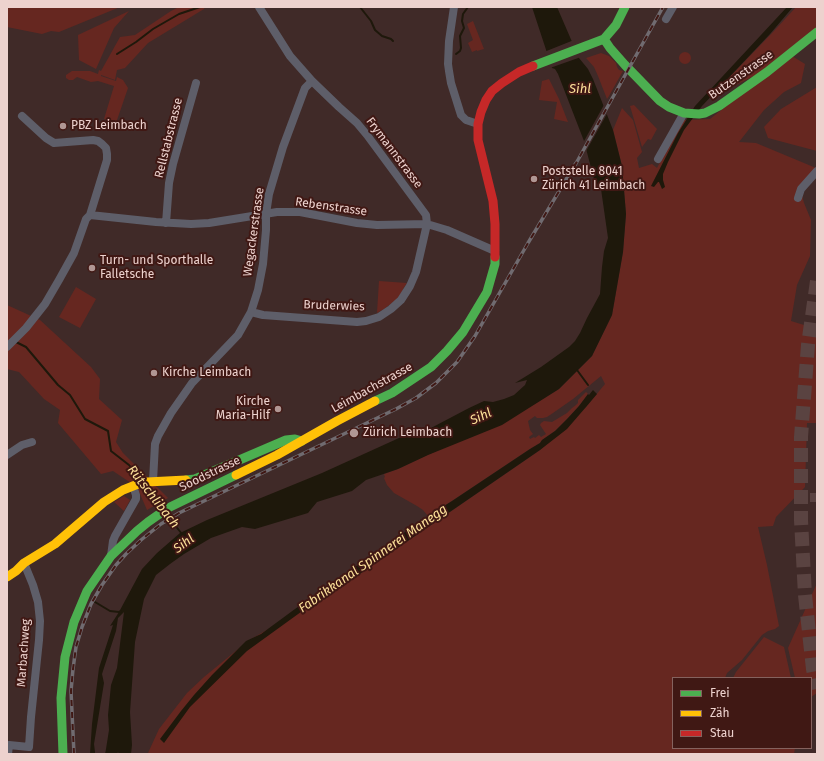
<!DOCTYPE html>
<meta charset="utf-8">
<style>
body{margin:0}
#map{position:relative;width:824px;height:761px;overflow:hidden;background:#402a28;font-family:"Fira Sans",sans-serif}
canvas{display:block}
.frame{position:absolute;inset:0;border:8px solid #edd2ce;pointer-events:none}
.legend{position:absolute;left:672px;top:677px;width:140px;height:72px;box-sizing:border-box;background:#401814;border:1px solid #85625e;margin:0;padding:5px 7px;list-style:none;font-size:12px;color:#edd2ce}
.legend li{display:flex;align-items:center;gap:8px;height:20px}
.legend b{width:20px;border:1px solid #85625e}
</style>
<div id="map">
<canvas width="824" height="761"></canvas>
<div class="frame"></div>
<ul class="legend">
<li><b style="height:5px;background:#4caf50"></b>Frei</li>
<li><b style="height:5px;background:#ffc107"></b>Zäh</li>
<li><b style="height:5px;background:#c62828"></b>Stau</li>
</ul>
</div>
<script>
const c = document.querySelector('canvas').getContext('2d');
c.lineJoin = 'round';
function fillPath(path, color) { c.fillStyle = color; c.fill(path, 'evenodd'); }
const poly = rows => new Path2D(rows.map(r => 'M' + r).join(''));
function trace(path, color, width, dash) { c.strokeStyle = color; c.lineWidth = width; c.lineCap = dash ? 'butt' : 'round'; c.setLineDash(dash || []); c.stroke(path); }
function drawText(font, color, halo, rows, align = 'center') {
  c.font = font + ' "Fira Sans",sans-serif'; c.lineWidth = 4; c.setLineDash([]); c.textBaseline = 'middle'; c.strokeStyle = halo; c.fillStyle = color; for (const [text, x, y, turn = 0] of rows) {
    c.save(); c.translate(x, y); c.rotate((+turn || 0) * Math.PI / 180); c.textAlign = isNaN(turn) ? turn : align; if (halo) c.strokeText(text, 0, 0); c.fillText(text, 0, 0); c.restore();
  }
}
const green = poly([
 [7,7,120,7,59,32,51,31,42,34,7,27],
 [179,7,205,7,204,9,148,43,125,68,117,70,115,80,101,75,101,76,116,81,117,77,123,80,128,88,116,123,104,119,114,86,98,81,91,82,77,77,73,80,69,80,66,78,66,75,72,71,90,71,98,74,99,70,101,71,120,37,135,35,171,11],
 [796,7,817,7,817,36,762,72,712,97,718,89,774,31],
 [129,11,114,28,96,69,79,60,78,35],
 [473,21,484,49,477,51,477,50,472,52,468,43,473,40,467,24],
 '679 58a6 6 0 1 1 12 0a6 6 0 1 1-12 0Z',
 [601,53,609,56,616,63,617,67,619,70,623,71,609,96,607,99,598,76,594,67,586,58],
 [792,56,805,64,801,83,784,92,764,110,739,142,756,143,816,168,800,188,804,203,811,220,810,256,797,285,791,321,817,329,817,423,807,423,805,487,776,517,773,526,758,527,767,565,779,626,775,629,768,631,762,635,742,660,727,673,725,678,673,678,673,748,795,748,794,754,150,754,148,753,159,729,187,693,204,677,248,641,348,582,540,450,586,407,605,384,601,376,573,399,553,413,547,417,543,418,537,418,535,416,528,421,530,430,533,434,529,437,530,439,534,437,535,438,539,435,541,437,546,434,540,425,541,423,544,421,552,422,567,413,572,408,576,405,578,403,578,400,586,392,588,394,579,406,568,418,555,431,542,440,540,443,530,449,452,501,428,516,423,510,417,506,394,493,387,485,384,478,385,477,384,474,398,469,533,405,559,389,592,356,612,315,623,252,626,214,622,166,613,130,622,108,633,120,642,152,637,158,639,168,652,164,657,168,678,127,684,120,710,119,725,107],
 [549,79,559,99,568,122,554,119,557,102,539,100,542,81],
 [817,87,817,151,768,138,764,127,781,109],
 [634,105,657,129,651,140,648,139,642,147,630,106],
 [379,281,407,283,403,289,404,290,396,300,384,309,377,313],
 [76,287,96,299,80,328,59,317],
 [7,305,40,320,91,367,100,379,99,399,122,420,116,442,123,453,168,498,147,510,137,487,113,471,101,474,58,423,60,410,44,399,19,372,7,369],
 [124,496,130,500,124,511,114,502],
 [817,583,817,693,811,697,811,678,795,678,788,648],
 [764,637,784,647,791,678,733,678,736,672]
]);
const water = poly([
 [532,7,557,7,579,58,588,69,593,79,613,130,622,166,626,214,623,252,612,315,592,356,559,389,502,425,428,455,398,469,366,480,352,491,317,502,308,513,255,529,242,527,211,538,184,554,170,564,156,575,144,599,135,642,130,712,132,745,131,754,119,754,118,752,117,754,105,754,106,749,109,730,108,715,111,685,117,668,124,612,118,618,116,631,102,674,104,683,94,744,95,752,95,754,90,754,92,724,99,668,113,625,110,626,119,612,142,569,157,553,180,533,207,520,322,473,399,438,431,428,469,408,484,401,493,402,504,399,514,395,525,385,527,380,515,383,541,367,569,347,575,341,580,333,587,318,600,294,602,267,604,251,608,238,601,189,594,179,584,141,558,74,555,69,552,68],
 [787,7,793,7,770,34,702,106,684,130,668,162,663,174,663,180,665,187,662,189,659,182,658,182,654,187,651,186,678,133,695,106],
 [593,390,597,394,586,407,567,429,540,450,348,582,323,596,247,651,190,707,164,743,160,739,181,711,194,695,212,675,246,641,261,634,295,609,428,516,452,501,530,449,540,443,542,440,555,431,568,418,579,406,588,394,589,395]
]);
const pier = poly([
 [574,40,581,57,550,68,544,52],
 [605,103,608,112,585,153,583,143]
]);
const stream = poly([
 [360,7,371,21,375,30,382,36,391,39,393,41],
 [117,54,136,42,153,29,179,14,200,7],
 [456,54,460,51,461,48,460,36,464,28,462,21,463,14,468,7],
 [16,342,26,347,58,385,70,395,85,419,108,431,111,451,129,465,141,480],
 [577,370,588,385],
 [146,486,161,507],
 [166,514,182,534],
 [95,602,110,611,119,612,121,611]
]);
const highwayTunnel = poly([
 [817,281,808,345,801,437,801,520,805,595,813,669,817,689],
 [817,493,817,502]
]);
const street = poly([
 [454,7,449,41,448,64,449,71,451,83,461,115,466,120,478,124],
 [666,19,673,7],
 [658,159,684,113],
 [798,198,801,189,817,171],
 [90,215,156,222,191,224,209,223,277,212,300,212,357,223,377,225,427,224,447,230,495,251],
 [166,223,169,183,173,164,196,83],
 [251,312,263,315,357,322,366,321,379,317,391,309,401,300,410,286,416,272,427,224,426,215,367,135,357,123,339,107,312,81,290,56,259,7],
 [7,347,26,328,45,304,59,280,74,253,86,219,90,215,107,160,107,154,106,148,102,144,98,141,93,140,54,143,46,138,22,116],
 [7,455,22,445,32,442],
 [153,481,155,444,158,436,171,413,192,383,238,335,251,312,258,290,263,264,266,230,266,214,269,194,283,147,305,88,312,81],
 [111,556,113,541,115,536,136,499,136,495,133,486],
 [8,754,9,745,29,747,31,717,39,640,40,621,38,602,33,585,24,563]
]);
const fast = poly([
 [604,39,610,48,625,65,660,101,669,107,684,113,699,114,705,113,719,106,767,72,817,32],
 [533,66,604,39,616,25,625,7],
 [375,401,392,393,431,367,447,351,463,332,487,292,495,264,495,257],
 [186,480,195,479,286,440,295,439,302,441],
 [63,754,61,698,65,657,74,622,87,591,111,556,137,531,148,522,168,508,236,475]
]);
const slow = poly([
 [236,475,277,455,337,421,375,401],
 [7,577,16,571,24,563,55,544,104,502,123,490,138,484,147,482,186,480]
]);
const jam = poly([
 [495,257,495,224,493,201,478,140,478,124,481,112,486,100,492,91,502,83,519,72,533,66]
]);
const rail = poly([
 [574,167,663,7],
 [74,754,71,691,73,669,76,647,82,627,91,604,102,585,116,565,126,554,141,540,161,524,179,513,396,409,416,398,436,383,457,362,475,336,528,243,576,163]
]);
const markers = [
 [63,126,4,"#b09794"],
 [534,179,4,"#b09794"],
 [92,268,4,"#b09794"],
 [154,373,4,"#b09794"],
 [278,409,4,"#b09794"],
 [354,433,5,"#b09794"]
];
const streetNames = [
 ["Butzenstrasse",741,75,-35],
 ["Rellstabstrasse",169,138,-76],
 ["Frymannstrasse",394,153,53],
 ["Rebenstrasse",331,207,8],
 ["Wegackerstrasse",254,232,-82],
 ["Bruderwies",334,306,2],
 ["Leimbachstrasse",372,388,-29],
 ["Soodstrasse",210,474,-26],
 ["Marbachweg",24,653,-86]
];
const poiNames = [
 ["PBZ Leimbach",71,126],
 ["Poststelle 8041",542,172],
 ["Zürich 41 Leimbach",542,186],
 ["Turn- und Sporthalle",100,261],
 ["Falletsche",100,275],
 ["Kirche Leimbach",162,373],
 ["Kirche",270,402,"right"],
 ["Maria-Hilf",270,416,"right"],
 ["Zürich Leimbach",363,433]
];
const waterNames = [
 ["Sihl",580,89],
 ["Sihl",481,417,-24],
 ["Rütschlibach",153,497,52],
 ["Sihl",184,544,-36],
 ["Fabrikkanal Spinnerei Manegg",373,559,-35]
];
fillPath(green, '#662720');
fillPath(water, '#1e180b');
fillPath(pier, '#402a28');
trace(stream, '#1e180b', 2);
trace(highwayTunnel, '#5a4341', 14, [14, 7]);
trace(street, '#5e5e69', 8);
trace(fast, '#4caf50', 9);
trace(slow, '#ffc107', 9);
trace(jam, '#c62828', 9);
trace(rail, '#706b70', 3.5);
trace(rail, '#401814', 2, [6]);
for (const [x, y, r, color] of markers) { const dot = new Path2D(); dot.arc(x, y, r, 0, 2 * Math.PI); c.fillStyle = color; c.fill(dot); trace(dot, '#401814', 1.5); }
drawText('12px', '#edd2ce', '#401814', streetNames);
drawText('12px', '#edd2ce', '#401814', poiNames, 'left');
drawText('italic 13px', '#fce099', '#401814', waterNames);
</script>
